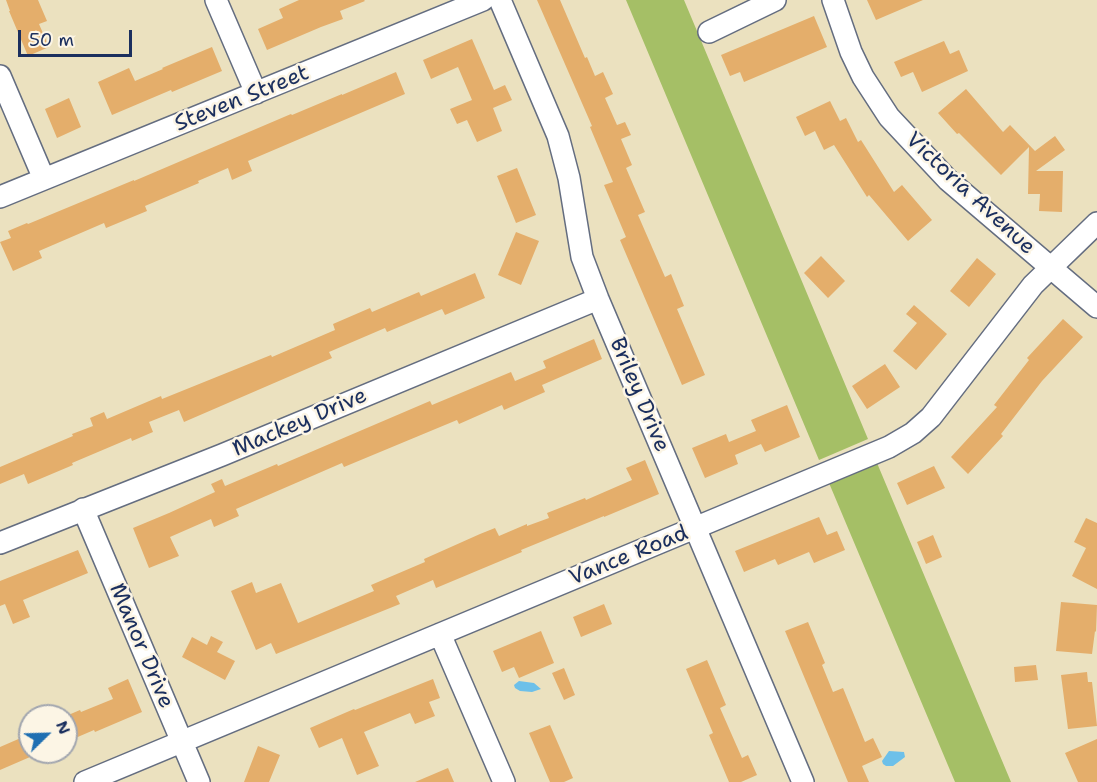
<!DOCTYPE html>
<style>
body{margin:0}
#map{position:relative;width:1097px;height:782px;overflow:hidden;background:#ebe1bf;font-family:"Shantell Sans",sans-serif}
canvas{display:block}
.north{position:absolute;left:18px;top:704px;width:60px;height:60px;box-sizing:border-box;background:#fcf5e5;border:2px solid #a2a6af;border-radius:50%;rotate:67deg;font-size:16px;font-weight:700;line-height:24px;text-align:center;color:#1b2f5e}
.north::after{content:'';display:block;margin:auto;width:21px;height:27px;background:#1f6fb2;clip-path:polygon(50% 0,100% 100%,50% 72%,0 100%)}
.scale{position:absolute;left:18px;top:30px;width:114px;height:27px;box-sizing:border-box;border:3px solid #1b2f5e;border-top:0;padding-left:8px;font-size:18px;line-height:21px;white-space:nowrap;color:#1b2f5e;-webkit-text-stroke:4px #fcf5e5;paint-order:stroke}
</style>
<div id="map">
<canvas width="1097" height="782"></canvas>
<div class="north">N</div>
<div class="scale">50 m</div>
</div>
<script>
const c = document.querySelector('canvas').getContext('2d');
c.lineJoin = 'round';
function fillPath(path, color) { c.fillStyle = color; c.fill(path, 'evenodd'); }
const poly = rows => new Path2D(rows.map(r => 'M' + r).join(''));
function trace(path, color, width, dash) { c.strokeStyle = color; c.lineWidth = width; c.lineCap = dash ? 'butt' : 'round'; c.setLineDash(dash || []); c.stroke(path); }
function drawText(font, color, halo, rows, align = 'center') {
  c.font = font + ' "Shantell Sans",sans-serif'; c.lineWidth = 5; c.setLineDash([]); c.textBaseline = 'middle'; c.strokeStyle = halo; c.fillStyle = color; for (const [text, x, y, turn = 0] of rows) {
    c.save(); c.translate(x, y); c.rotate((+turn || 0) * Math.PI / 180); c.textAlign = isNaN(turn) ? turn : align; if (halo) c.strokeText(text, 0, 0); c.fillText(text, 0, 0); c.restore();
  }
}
const green = poly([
 [626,0,684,0,868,439,819,460],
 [877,463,1011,782,955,782,829,483]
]);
const water = poly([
 [519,681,534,683,541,689,532,692,520,691,515,688,514,685],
 [889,751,904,752,905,757,893,766,886,766,883,764,882,761]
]);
const building = poly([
 [6,0,38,0,47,21,39,24,49,47,28,56,9,11,10,11],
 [299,0,364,0,365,1,340,11,343,19,321,27,267,50,258,29,283,18,279,9],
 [537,0,560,0,585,58,587,57,595,76,603,72,613,94,605,98,617,125,625,122,631,135,621,139,632,165,626,168,645,212,638,215,665,277,671,274,684,306,677,309,705,375,682,385,620,240,626,237,604,185,613,182,590,127,592,126],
 [867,0,923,0,876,20],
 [814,16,827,47,744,82,740,72,730,76,721,55],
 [472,39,494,90,505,85,512,100,493,108,502,131,477,142,467,120,457,124,450,109,472,100,458,67,431,79,423,60],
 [944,41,950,54,959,50,968,71,922,92,913,72,901,77,894,62],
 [212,47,222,71,172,92,171,90,112,115,98,82,129,68,135,81,163,69,162,68],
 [396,72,405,94,248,161,252,171,232,180,228,168,198,181,199,183,145,206,147,211,106,228,104,223,39,251,42,258,13,271,0,242,11,238,8,231,27,223,28,224,134,180,134,181,291,114,292,115,342,94,342,95],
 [966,89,1003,132,1010,125,1035,151,1055,136,1065,150,1036,171,1063,171,1062,212,1039,211,1040,194,1028,194,1029,147,1001,175,959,133,957,134,938,113],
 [69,98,81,127,57,138,45,109],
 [830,101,840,121,846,118,858,142,861,140,894,192,902,185,932,220,908,241,869,195,867,197,834,145,824,150,815,131,805,136,796,117],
 [517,168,536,215,516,223,497,176],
 [516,232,539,241,521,285,498,275],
 [821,256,845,281,828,298,804,273],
 [977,258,996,274,969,307,950,291],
 [475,273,485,298,445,315,442,309,387,332,385,328,329,352,332,358,184,422,179,410,149,422,153,432,132,441,131,438,72,463,73,465,28,484,24,474,0,484,0,467,73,436,72,434,93,426,90,418,104,412,107,419,161,396,162,399,271,355,272,357,335,330,333,324,370,308,372,312,419,292,421,296],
 [914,305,947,334,916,370,893,351,917,323,906,314],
 [1063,319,1083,337,1042,381,1001,434,1003,436,968,474,951,457,997,407,994,405,1029,360,1027,358],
 [594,339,602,359,542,385,545,392,504,410,502,405,459,424,457,420,344,467,342,463,236,509,239,516,214,527,211,519,170,537,179,556,149,568,133,528,169,513,215,492,211,484,222,479,225,486,277,464,278,466,430,401,432,405,511,372,515,381,546,368,543,361],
 [885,364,900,387,867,409,852,386],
 [787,405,800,437,765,452,761,444,735,455,738,464,705,478,692,448,726,434,729,442,756,431,751,420],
 [645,460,659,494,604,517,604,516,521,550,522,552,436,588,433,580,396,596,400,604,276,654,271,643,256,650,231,591,252,582,256,593,281,583,298,623,374,591,371,585,425,562,424,559,480,534,495,528,499,536,527,524,527,526,549,518,547,513,585,498,586,500,632,480,626,468],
 [934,466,945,488,907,505,897,483],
 [819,517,827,535,837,531,845,550,814,563,809,552,778,565,775,559,744,572,735,551],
 [1086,518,1097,523,1097,589,1072,576,1086,548,1074,542],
 [933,535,942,557,926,564,917,542],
 [78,550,88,573,23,600,30,617,13,624,5,604,0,606,0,581],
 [1061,602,1097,605,1096,632,1095,631,1092,654,1056,651],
 [604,604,612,624,581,637,573,617],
 [808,622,825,663,822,665,833,692,843,688,865,742,873,738,882,757,862,766,869,782,848,782,785,631],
 [541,631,554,663,519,678,514,667,502,672,493,651],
 [211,636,223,642,217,652,235,661,225,680,182,657,192,637,207,645],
 [707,660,726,705,720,708,742,758,748,755,757,775,741,782,729,782,709,735,713,733,686,669],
 [1036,665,1038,680,1015,682,1014,667],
 [564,668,575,695,564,700,552,673],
 [1087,672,1088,682,1092,682,1097,726,1068,729,1061,675],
 [128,679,142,712,95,732,94,730,66,742,66,716,80,710,81,712,113,699,108,688],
 [433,679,440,698,429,702,435,716,415,724,410,713,364,732,379,766,357,775,342,738,319,748,310,728,354,709,355,710],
 [550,725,573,778,564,782,550,782,529,733],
 [30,734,30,757,0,770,0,747],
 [1097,739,1097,782,1078,782,1065,753],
 [258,746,280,755,269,782,244,782],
 [448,768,454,782,415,782]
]);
const minor = poly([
 [216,0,256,93],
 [500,0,558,136,569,178,582,257,598,299,803,782],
 [833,0,851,52,863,77,889,117,948,180,1097,307],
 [709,32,775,0],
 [0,76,44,179],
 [0,197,483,0],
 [83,509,199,782],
 [0,543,222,455,598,299],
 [440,634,504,782],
 [85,782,889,447,913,433,931,417,1033,285,1097,223]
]);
const streetNames = [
 ["Steven Street",242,99,-22],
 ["Victoria Avenue",970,194,43],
 ["Briley Drive",639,395,67],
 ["Mackey Drive",300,423,-23],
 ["Vance Road",629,556,-22],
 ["Manor Drive",141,646,67]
];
fillPath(green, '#a5bf66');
fillPath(water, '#6dc0e9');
fillPath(building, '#e4ae6b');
trace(minor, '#646d80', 24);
trace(minor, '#fff', 21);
drawText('22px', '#1b2f5e', '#fcf5e5', streetNames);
</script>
